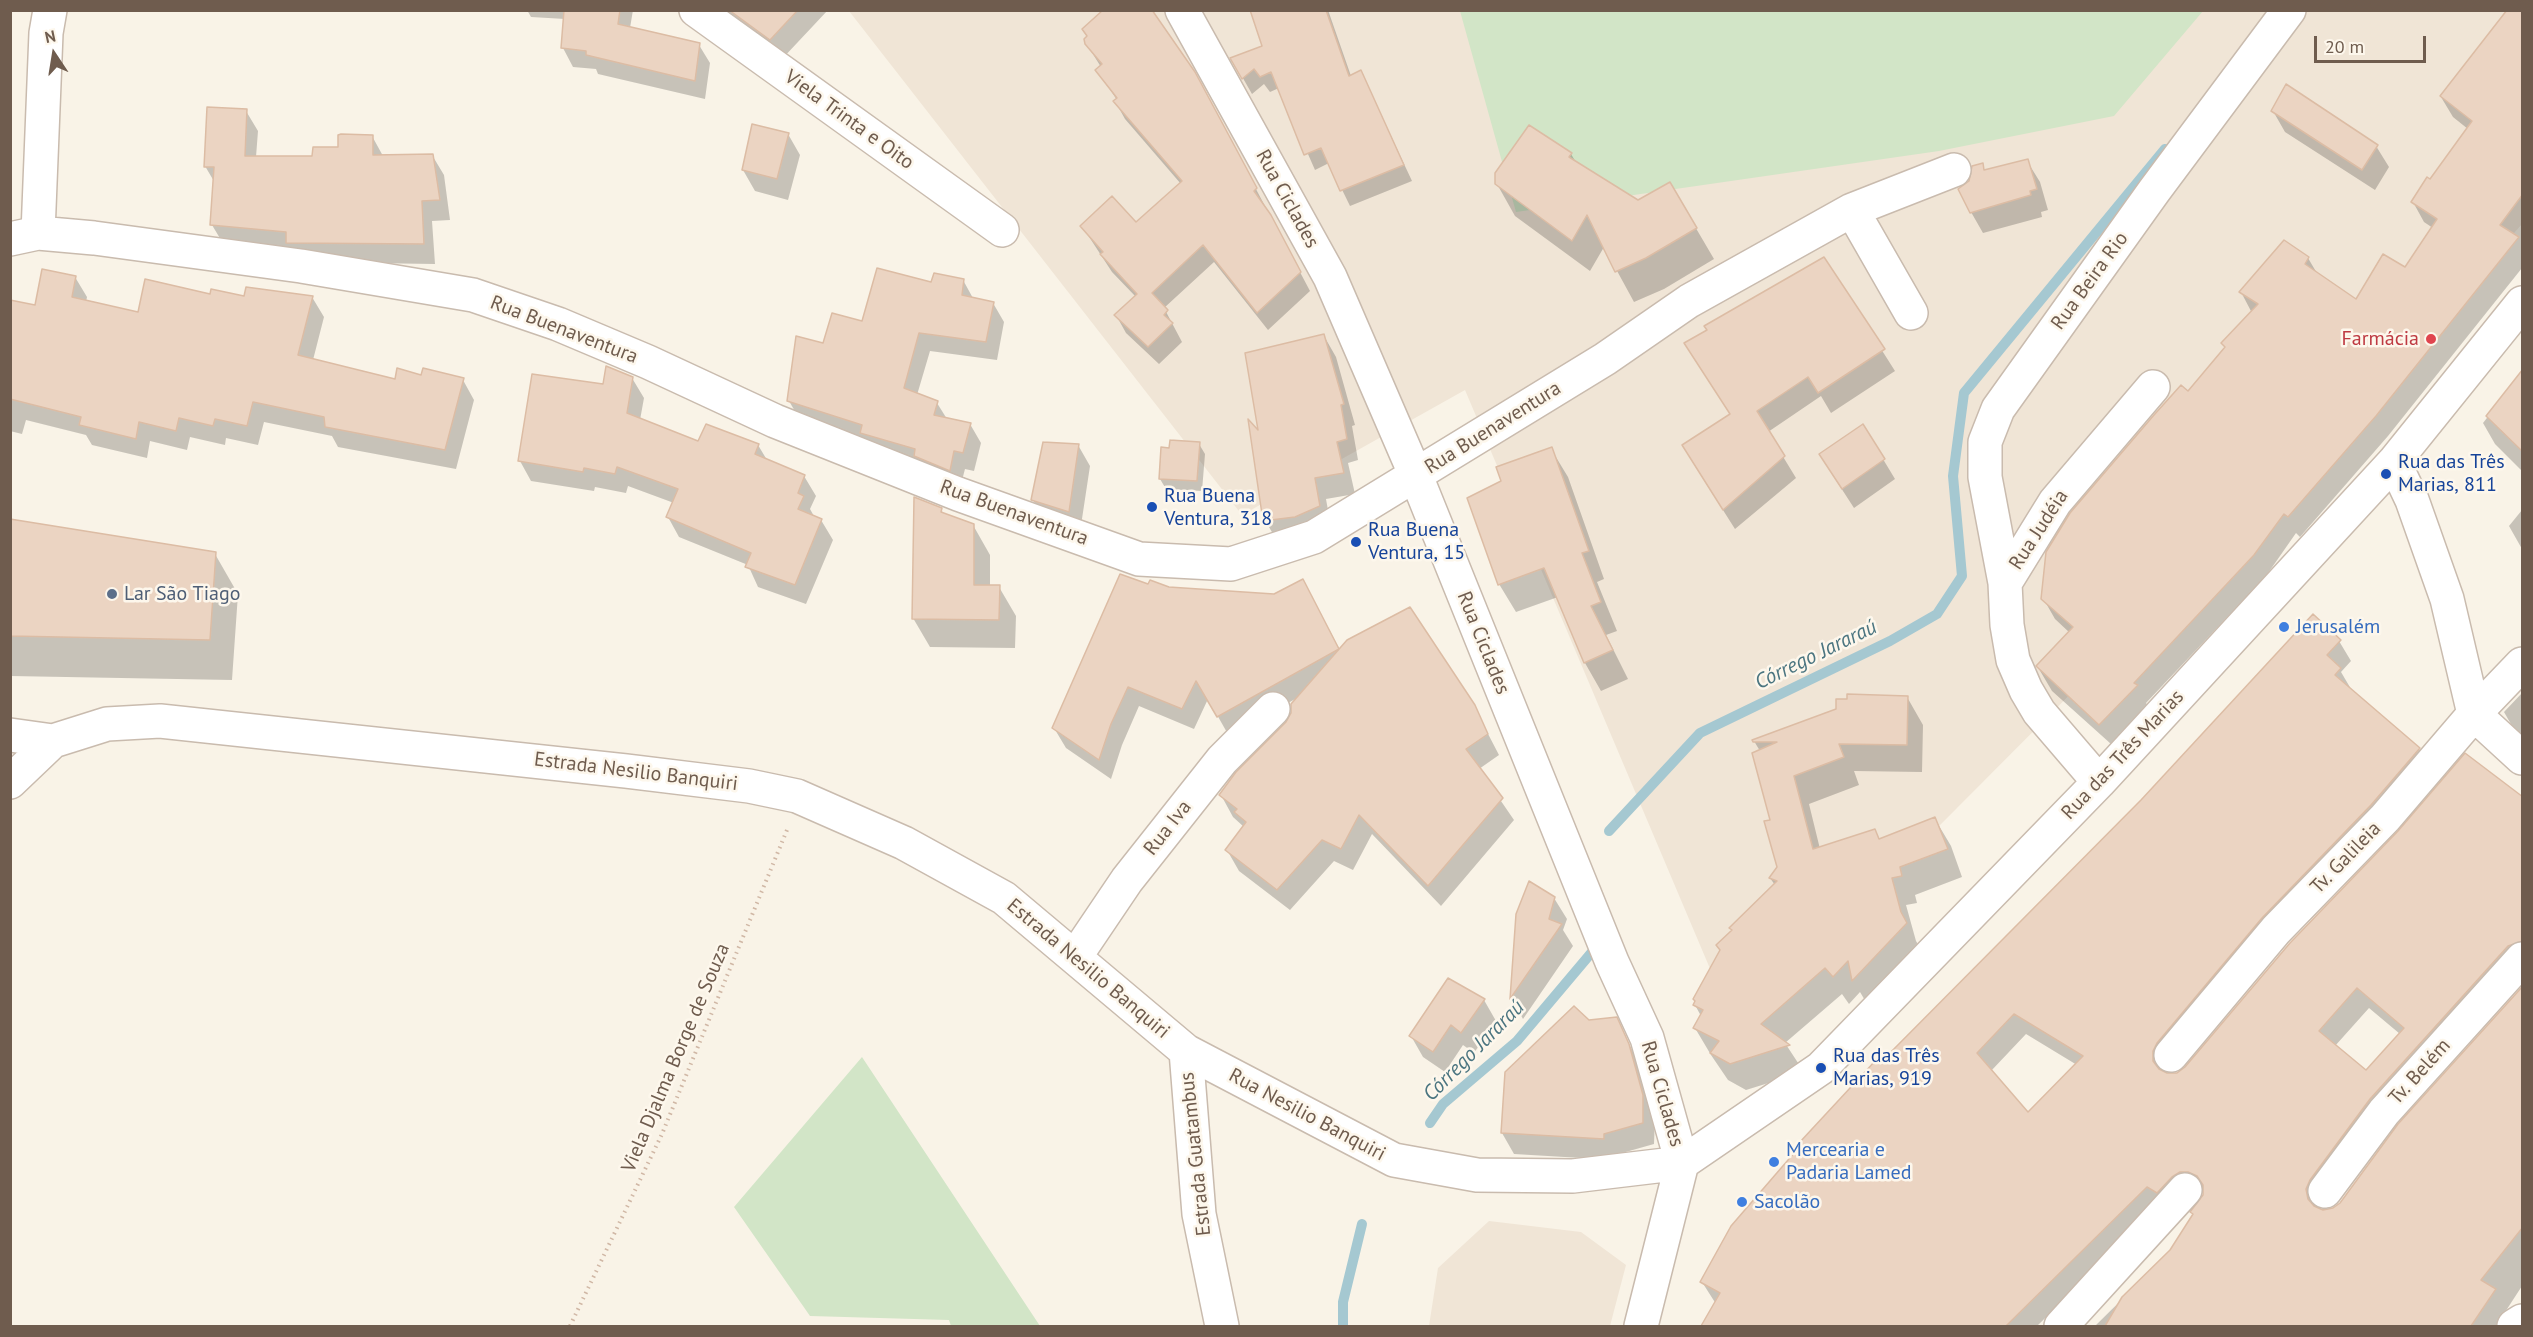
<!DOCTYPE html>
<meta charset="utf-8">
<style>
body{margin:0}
#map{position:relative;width:2533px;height:1337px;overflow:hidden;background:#f9f3e7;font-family:"PT Sans",sans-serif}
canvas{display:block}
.frame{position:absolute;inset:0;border:12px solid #6f5c4e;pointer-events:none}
.north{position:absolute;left:24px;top:24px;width:60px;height:60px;-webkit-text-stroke:4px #fdf7ec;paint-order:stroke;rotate:348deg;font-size:16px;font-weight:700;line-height:24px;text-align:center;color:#6f5c4e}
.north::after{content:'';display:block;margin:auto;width:21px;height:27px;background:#6f5c4e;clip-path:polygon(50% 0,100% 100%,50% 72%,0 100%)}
.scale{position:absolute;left:2314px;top:36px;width:112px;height:27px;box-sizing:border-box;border:3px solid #6f5c4e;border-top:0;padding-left:8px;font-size:18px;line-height:21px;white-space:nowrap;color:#6f5c4e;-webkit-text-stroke:4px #fdf7ec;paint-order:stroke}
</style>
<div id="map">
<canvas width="2533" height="1337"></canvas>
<div class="frame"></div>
<div class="north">N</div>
<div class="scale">20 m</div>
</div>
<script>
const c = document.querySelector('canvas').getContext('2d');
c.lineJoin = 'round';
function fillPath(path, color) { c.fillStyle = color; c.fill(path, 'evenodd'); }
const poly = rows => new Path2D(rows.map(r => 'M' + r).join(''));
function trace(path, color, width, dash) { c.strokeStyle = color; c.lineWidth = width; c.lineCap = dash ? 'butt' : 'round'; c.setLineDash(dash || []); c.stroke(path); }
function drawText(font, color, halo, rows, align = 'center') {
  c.font = font + ' "PT Sans",sans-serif'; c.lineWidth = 5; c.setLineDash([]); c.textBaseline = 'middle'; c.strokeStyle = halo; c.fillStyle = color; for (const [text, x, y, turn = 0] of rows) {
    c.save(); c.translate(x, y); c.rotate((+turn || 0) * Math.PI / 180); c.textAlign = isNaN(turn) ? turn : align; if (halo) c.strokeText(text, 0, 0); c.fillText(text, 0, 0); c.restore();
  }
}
const residential = poly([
 [849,11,2522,11,2522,224,2396,367,1736,1030,1465,390,1242,515],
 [1489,1221,1581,1232,1626,1265,1610,1326,1429,1326,1438,1268]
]);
const green = poly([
 [1460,11,2203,11,2114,116,1939,151,1516,212],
 [862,1057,1040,1326,951,1326,949,1320,810,1316,734,1207]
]);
const shadow = poly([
 [527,10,633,10,630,28,699,45,710,63,705,99,598,74,596,69,573,67,563,48,565,19,531,17],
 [711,10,828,10,782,59],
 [1252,10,1328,10,1351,76,1361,72,1412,181,1350,206,1329,163,1315,170,1279,88,1270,92,1264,84,1252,94,1232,59,1264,47],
 [2522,10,2522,268,2388,436,2300,537,2296,533,2266,576,2146,703,2148,706,2111,744,2052,691,2039,669,2038,666,2070,633,2055,619,2043,598,2188,393,2252,313,2241,292,2308,258,2318,275,2357,301,2406,269,2433,228,2424,222,2413,202,2431,181,2468,129,2453,117,2441,97],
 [1086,43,1204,91,1310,291,1268,330,1214,262,1164,308,1182,342,1159,364,1126,333,1116,315,1136,297,1112,272,1082,226,1136,224,1181,184,1125,119,1115,101,1117,100,1097,70,1101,67],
 [246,111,258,131,256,157,314,157,372,136,383,156,432,155,444,175,450,220,432,221,435,264,299,262,224,245,212,225,215,183,205,166],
 [2273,111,2376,146,2389,167,2375,190,2285,132],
 [788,134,800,155,788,200,755,191,743,170],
 [1571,154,1577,164,1638,202,1670,184,1714,259,1664,289,1634,302,1604,247,1590,271,1515,216,1497,184],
 [2027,161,2040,182,2048,210,2041,212,2042,217,1983,233,1971,212,1982,165,1985,171],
 [1824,259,1895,371,1831,413,1821,396,1768,432,1796,478,1735,529,1695,466,1731,415],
 [75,277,87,297,86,302,139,314,211,295,312,297,324,317,313,360,396,380,422,377,463,380,474,400,456,469,338,447,332,436,264,422,258,445,226,438,225,445,190,437,187,450,150,441,147,458,92,445,86,435,26,420,22,434,10,431,10,301,36,307],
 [963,280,974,300,993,303,1004,322,997,360,930,351,917,395,937,403,947,419,970,424,981,443,974,471,965,469,960,488,800,420,789,401,824,345,933,283],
 [1324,336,1336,357,1355,425,1352,426,1358,460,1348,463,1355,494,1326,499,1331,527,1277,541,1265,520,1261,435],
 [2522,373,2522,471,2495,444,2483,423],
 [632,378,644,398,640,420,699,443,758,445,767,460,804,476,816,496,810,509,815,518,821,520,833,540,806,604,758,587,748,565,679,537,668,517,674,503,628,486,626,493,595,487,594,491,531,481,520,461,604,386],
 [1863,426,1895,479,1854,508,1832,474],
 [1199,444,1205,454,1202,491,1166,489,1160,479,1171,449],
 [1078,445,1090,466,1080,532,1045,521,1033,500,1041,454],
 [1551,449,1568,477,1604,579,1597,582,1617,631,1606,635,1628,679,1601,691,1585,663,1558,597,1516,612,1499,584,1503,482],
 [941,509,944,515,973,525,990,555,990,587,999,587,1016,616,1015,648,930,647,913,618],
 [2522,510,2522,549,2509,526],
 [10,520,215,554,238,594,232,680,10,676],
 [1149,586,1314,601,1340,650,1473,705,1499,755,1479,769,1514,820,1441,906,1372,834,1353,870,1334,861,1290,910,1239,871,1227,850,1244,827,1233,817,1221,795,1287,723,1297,698,1229,736,1208,699,1194,729,1139,706,1122,745,1111,779,1066,748,1054,728],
 [2339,641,2351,661,2341,672,2351,689,2419,749,2431,769,2168,1064,2163,1073,2177,1074,2522,799,2522,965,2321,1201,2318,1209,2334,1209,2341,1203,2522,989,2522,1286,2496,1326,2095,1326,2171,1251,2205,1195,2202,1192,2192,1192,2159,1207,2037,1326,1711,1326,1707,1319,1716,1304,1702,1282,1879,1066],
 [2369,1008,2400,1034,2366,1072,2335,1046],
 [2026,1034,2077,1065,2028,1115,1991,1071],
 [2522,693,2522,739,2516,733,2504,712],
 [1907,697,1923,725,1922,772,1854,771,1859,785,1809,804,1820,849,1875,831,1880,840,1935,819,1951,846,1962,877,1915,895,1917,903,1906,905,1916,941,1922,951,1869,1007,1860,992,1849,1004,1842,994,1785,1043,1804,1072,1746,1090,1728,1080,1711,1055,1695,1028,1701,1016,1695,1005,1733,931,1731,928,1775,885,1770,878,1779,868,1760,751,1754,741],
 [1554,898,1567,919,1563,930,1573,946,1523,1019,1512,999,1518,914],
 [1484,1000,1496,1021,1474,1053,1463,1045,1445,1072,1423,1057,1411,1036],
 [1616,1019,1641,1067,1655,1117,1654,1144,1615,1155,1615,1160,1514,1154,1502,1133,1588,1022]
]);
const stream = poly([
 [1609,831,1700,733,1890,641,1937,614,1962,576,1953,476,1964,393,2165,149],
 [1430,1123,1443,1104,1517,1041,1592,952],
 [1343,1326,1343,1302,1362,1224]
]);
const building = poly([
 [564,10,620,10,618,24,700,43,695,81,586,55,586,51,561,48,564,10],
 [729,10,798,10,770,40,729,10],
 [1103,10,1152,10,1195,72,1257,188,1254,191,1271,215,1301,272,1257,313,1203,245,1152,293,1168,310,1164,315,1173,323,1148,347,1114,315,1137,294,1100,254,1103,252,1080,226,1112,196,1136,222,1182,181,1113,101,1117,98,1095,70,1102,64,1085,44,1084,39,1087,36,1082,29,1103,10],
 [1250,10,1326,10,1349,76,1361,70,1404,165,1340,191,1321,148,1304,155,1271,72,1260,77,1254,69,1242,79,1230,58,1262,46,1250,10],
 [2507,10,2523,10,2523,194,2500,225,2519,237,2376,416,2288,517,2284,514,2254,555,2134,683,2138,685,2099,725,2036,666,2073,627,2041,599,2046,552,2070,513,2154,415,2181,385,2188,391,2225,347,2221,343,2258,304,2239,292,2284,240,2309,257,2305,264,2356,299,2383,254,2405,267,2437,219,2411,202,2427,177,2430,179,2472,121,2440,96,2507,10],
 [2286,84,2378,145,2362,170,2271,111,2286,84],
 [207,107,247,109,245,156,312,156,313,147,338,147,338,135,341,134,373,135,373,155,433,154,440,200,422,201,424,244,286,243,286,232,210,225,214,167,204,167,207,107],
 [752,124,789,133,777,179,742,170,752,124],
 [1529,125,1572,153,1569,157,1638,200,1670,182,1697,228,1646,258,1615,272,1587,215,1572,241,1495,184,1495,173,1529,125],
 [2028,159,2037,189,2030,191,2031,195,1970,213,1958,189,1969,181,1972,166,1983,163,1984,170,2028,159],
 [1824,257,1885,349,1818,393,1808,377,1757,411,1785,456,1723,510,1682,445,1730,414,1684,343,1707,330,1704,326,1824,257],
 [877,268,931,282,934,273,964,279,962,295,994,302,986,342,919,333,904,388,938,401,934,415,971,423,963,453,954,451,950,471,914,456,915,449,860,433,862,425,787,401,796,336,823,343,832,313,862,321,877,268],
 [42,269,76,276,72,297,138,312,145,279,210,294,211,289,244,296,246,287,313,296,298,355,395,379,397,368,421,375,423,368,464,378,445,450,325,427,324,417,253,402,247,426,215,419,213,426,179,418,176,431,139,422,136,439,79,425,81,417,10,399,10,300,35,305,42,269],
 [1324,334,1344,404,1341,405,1347,439,1337,442,1344,473,1315,478,1320,506,1295,517,1263,521,1248,419,1258,430,1245,353,1324,334],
 [606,366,633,377,627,413,698,441,706,424,759,444,755,454,805,475,798,493,804,496,798,509,822,519,795,585,745,567,751,553,666,517,678,489,617,467,615,474,584,468,583,472,518,461,532,374,603,384,606,366],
 [2523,369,2523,452,2486,416,2523,369],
 [1863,424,1885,459,1842,489,1819,454,1863,424],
 [1170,440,1200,442,1197,481,1159,479,1161,447,1169,448,1170,440],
 [1043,442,1079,444,1069,512,1031,500,1043,442],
 [1552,447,1589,551,1582,553,1601,602,1591,606,1613,650,1584,663,1544,568,1498,585,1467,498,1501,481,1496,467,1552,447],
 [914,497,942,508,941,512,974,524,974,585,1000,585,999,620,912,619,914,497],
 [10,519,216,552,210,640,10,636,10,519],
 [1120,574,1148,584,1150,580,1169,587,1274,594,1303,579,1339,649,1217,717,1196,681,1182,709,1128,687,1111,724,1099,760,1052,728,1120,574],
 [1410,607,1475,705,1488,734,1466,749,1503,798,1428,886,1359,815,1341,849,1322,840,1277,890,1225,850,1246,822,1234,812,1237,809,1219,795,1236,772,1286,722,1291,713,1291,704,1347,640,1410,607],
 [2313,614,2341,640,2327,655,2341,668,2335,675,2420,748,2371,805,2262,918,2157,1043,2153,1051,2153,1061,2159,1069,2167,1073,2177,1073,2185,1067,2290,943,2398,831,2465,753,2523,797,2523,941,2508,946,2370,1099,2310,1180,2306,1189,2308,1199,2314,1206,2323,1210,2333,1208,2340,1203,2398,1124,2523,986,2523,1227,2481,1280,2496,1289,2471,1326,2105,1326,2122,1297,2170,1250,2193,1214,2190,1212,2203,1195,2203,1185,2197,1176,2188,1172,2180,1172,2172,1177,2157,1193,2147,1187,2006,1326,1701,1326,1720,1293,1700,1282,1731,1226,1801,1145,1799,1143,1876,1060,1879,1064,2141,800,2313,614],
 [2357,988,2404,1028,2366,1070,2319,1031,2357,988],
 [2014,1014,2083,1056,2028,1112,1977,1053,2014,1014],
 [1847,694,1908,696,1907,745,1839,744,1844,757,1794,776,1813,849,1875,829,1879,839,1935,817,1948,849,1900,867,1902,876,1892,878,1901,912,1907,923,1852,981,1848,961,1833,977,1825,968,1761,1024,1790,1045,1730,1064,1710,1053,1719,1041,1693,1028,1703,1010,1693,1005,1695,1001,1693,999,1720,950,1716,945,1732,930,1729,928,1777,881,1769,878,1777,867,1764,821,1770,820,1752,753,1777,742,1753,742,1752,740,1836,709,1836,699,1847,699,1847,694],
 [1529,881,1555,897,1549,919,1562,924,1510,999,1516,914,1529,881],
 [1448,978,1485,999,1461,1033,1451,1025,1433,1052,1409,1036,1448,978],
 [1574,1006,1589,1020,1617,1017,1629,1044,1643,1095,1643,1123,1604,1134,1604,1139,1501,1133,1505,1072,1574,1006]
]);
const path = poly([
 [570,1326,662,1134,787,830]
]);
const minor = poly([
 [696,10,1002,230],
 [1182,10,1330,277,1416,476,1612,962,1647,1038,1682,1163,1641,1326],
 [1852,210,1911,313],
 [38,233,46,33,50,10],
 [10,239,38,233,94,238,301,266,473,295,558,324,648,362,775,421,958,494,1139,559,1231,564,1314,537,1605,359,1689,301,1852,210,1954,170],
 [2394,462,2412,500,2447,599,2474,714,2522,758],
 [2005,583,1985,477,1985,442,1998,409,2154,191,2289,10],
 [10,735,53,741,107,724,160,721,626,771,749,786,797,796,904,843,1004,898,1186,1051,1394,1160,1477,1175,1573,1176,1682,1163,1821,1068,2099,782,2394,462,2522,303],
 [10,782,53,741],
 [2099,782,2039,712,2026,690,2013,660,2007,625,2005,583,2055,502,2153,387],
 [1075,957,1127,880,1222,760,1273,709],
 [1186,1051,1199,1214,1222,1326],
 [2171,1055,2276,930,2385,818,2474,714,2522,664],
 [2325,1191,2384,1112,2522,959],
 [2061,1326,2185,1190],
 [2514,1326,2522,1321]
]);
const markers = [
 [2431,339,6,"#e0444e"],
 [2386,474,6,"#1a4fb4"],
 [1152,507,6,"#1a4fb4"],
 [1356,542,6,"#1a4fb4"],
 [112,594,6,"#5c6f8a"],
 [2284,627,6,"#3f7fe0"],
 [1821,1068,6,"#1a4fb4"],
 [1774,1162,6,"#3f7fe0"],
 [1742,1202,6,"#3f7fe0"]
];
const streetNames = [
 ["Viela Trinta e Oito",849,120,36],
 ["Rua Ciclades",1287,199,61],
 ["Rua Beira Rio",2090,281,-54],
 ["Rua Buenaventura",564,330,21],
 ["Rua Buenaventura",1493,428,-32],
 ["Rua Buenaventura",1014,513,20],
 ["Rua Judéia",2039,530,-57],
 ["Rua Ciclades",1483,643,68],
 ["Rua das Três Marias",2123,755,-47],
 ["Estrada Nesilio Banquiri",636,772,7],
 ["Rua Iva",1168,828,-52],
 ["Tv. Galileia",2346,858,-46],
 ["Estrada Nesilio Banquiri",1088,969,40],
 ["Viela Djalma Borge de Souza",676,1058,-67],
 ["Tv. Belém",2420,1072,-48],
 ["Rua Ciclades",1662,1094,74],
 ["Rua Nesilio Banquiri",1307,1115,28],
 ["Estrada Guatambus",1196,1154,-96]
];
const healthNames = [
 ["Farmácia",2419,339]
];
const transitNames = [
 ["Rua das Três",2398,462],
 ["Marias, 811",2398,485],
 ["Rua Buena",1164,496],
 ["Ventura, 318",1164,519],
 ["Rua Buena",1368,530],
 ["Ventura, 15",1368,553],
 ["Rua das Três",1833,1056],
 ["Marias, 919",1833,1079]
];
const serviceNames = [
 ["Lar São Tiago",124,594]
];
const shopNames = [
 ["Jerusalém",2296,627],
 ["Mercearia e",1786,1150],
 ["Padaria Lamed",1786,1173],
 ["Sacolão",1754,1202]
];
const waterNames = [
 ["Córrego Jararaú",1816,655,-26],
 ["Córrego Jararaú",1474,1051,-45]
];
fillPath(residential, '#f0e5d6');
fillPath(green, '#d2e5c7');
fillPath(shadow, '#0003');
trace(stream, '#a5c8d1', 10);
fillPath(building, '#ebd4c2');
trace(building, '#dcbca4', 1.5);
trace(minor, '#c9bbae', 36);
trace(path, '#d0b7a5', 4, [1.5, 4.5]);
trace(minor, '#fff', 33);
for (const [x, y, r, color] of markers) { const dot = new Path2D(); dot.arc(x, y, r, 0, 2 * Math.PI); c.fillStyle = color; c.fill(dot); trace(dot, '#fdf7ec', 2); }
drawText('20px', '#6f5c4e', '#fdf7ec', streetNames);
drawText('20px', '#be3a42', '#fdf7ec', healthNames, 'right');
drawText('20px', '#164399', '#fdf7ec', transitNames, 'left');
drawText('20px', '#4e5e75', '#fdf7ec', serviceNames, 'left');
drawText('20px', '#366cbe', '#fdf7ec', shopNames, 'left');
drawText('italic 21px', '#4b7580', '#fdf7ec', waterNames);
</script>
